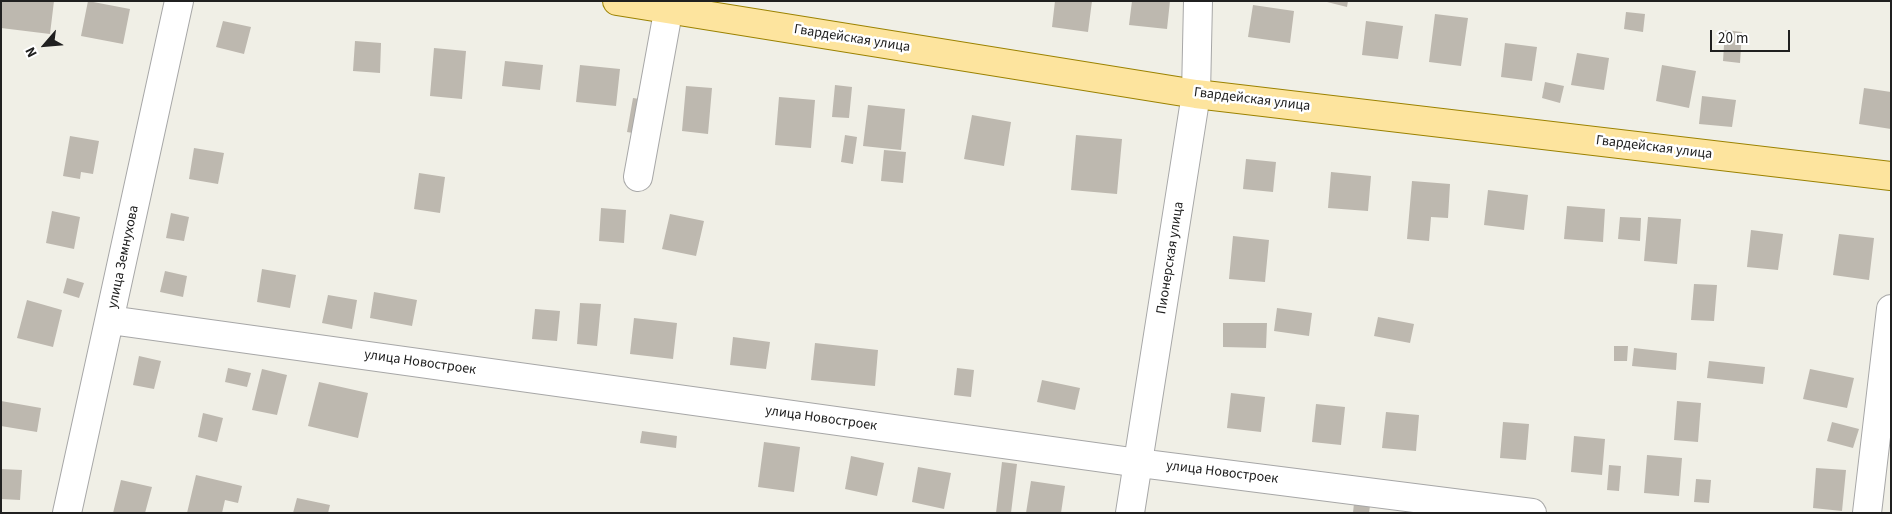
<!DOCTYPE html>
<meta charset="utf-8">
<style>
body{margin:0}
#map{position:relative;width:1892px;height:514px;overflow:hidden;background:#f0efe6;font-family:"Source Sans 3",sans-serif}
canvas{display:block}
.frame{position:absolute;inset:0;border:2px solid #202020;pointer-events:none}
.north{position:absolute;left:20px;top:20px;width:50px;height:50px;-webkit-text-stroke:4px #fff;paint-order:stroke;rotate:243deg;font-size:14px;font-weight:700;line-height:20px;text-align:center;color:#202020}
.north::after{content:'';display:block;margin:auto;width:18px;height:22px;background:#202020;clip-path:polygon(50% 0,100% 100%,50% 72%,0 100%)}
.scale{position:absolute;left:1710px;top:30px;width:80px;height:22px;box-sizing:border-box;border:2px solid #202020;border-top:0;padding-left:6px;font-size:15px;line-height:18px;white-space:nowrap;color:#202020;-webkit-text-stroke:4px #fff;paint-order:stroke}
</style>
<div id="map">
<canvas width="1892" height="514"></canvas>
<div class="frame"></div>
<div class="north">N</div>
<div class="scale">20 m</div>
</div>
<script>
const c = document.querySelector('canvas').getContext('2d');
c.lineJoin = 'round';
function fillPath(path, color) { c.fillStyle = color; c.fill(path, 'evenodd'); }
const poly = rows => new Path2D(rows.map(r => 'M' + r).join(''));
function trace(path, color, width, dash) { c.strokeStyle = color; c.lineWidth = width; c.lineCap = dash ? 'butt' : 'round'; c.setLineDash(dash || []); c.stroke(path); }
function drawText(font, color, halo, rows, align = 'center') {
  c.font = font + ' "Source Sans 3",sans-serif'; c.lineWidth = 5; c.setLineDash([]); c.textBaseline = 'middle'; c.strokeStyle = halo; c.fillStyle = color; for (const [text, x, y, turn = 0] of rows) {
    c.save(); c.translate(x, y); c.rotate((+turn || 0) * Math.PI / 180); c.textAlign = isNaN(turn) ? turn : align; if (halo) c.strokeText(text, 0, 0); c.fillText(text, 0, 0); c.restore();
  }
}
const building = poly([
 [1,1,54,1,50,34,1,28],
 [88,1,130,9,123,44,81,36],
 [1055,1,1092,1,1088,32,1052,27],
 [1132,1,1170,1,1167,29,1129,25],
 [1323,1,1348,1,1347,7],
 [1253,5,1294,11,1290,43,1248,37],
 [1626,12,1645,14,1643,32,1624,29],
 [1435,14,1468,18,1461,66,1429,62],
 [223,21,251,27,244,54,216,47],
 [1366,21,1403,26,1398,59,1362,55],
 [1725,30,1742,32,1740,63,1723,61],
 [355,41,381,43,380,73,353,71],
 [1505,43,1537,47,1532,81,1501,77],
 [434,48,466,51,462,99,430,96],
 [1577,53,1609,58,1604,90,1571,85],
 [505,61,543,65,540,90,502,86],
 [580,65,620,69,616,106,576,102],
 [1662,65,1696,71,1689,108,1656,101],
 [1545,82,1564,86,1560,103,1542,98],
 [835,85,852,87,849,118,832,117],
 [686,86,712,88,708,134,682,131],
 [1864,88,1891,92,1891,129,1859,124],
 [1702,96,1736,100,1732,127,1699,124],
 [779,97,815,100,811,148,775,145],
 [633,98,646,100,639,134,627,132],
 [868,105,905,109,901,150,863,146],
 [972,115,1011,122,1004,166,964,159],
 [845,135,857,137,853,164,841,162],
 [1076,135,1122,139,1117,194,1071,190],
 [70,136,99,141,93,174,81,172,80,179,63,176],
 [194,148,224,153,218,184,189,179],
 [884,150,906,152,903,183,881,181],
 [1246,159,1276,162,1273,192,1243,189],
 [1331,172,1371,176,1368,211,1328,208],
 [419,173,445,177,440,213,414,209],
 [1412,181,1450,184,1448,218,1431,217,1429,241,1407,239],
 [1488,190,1528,195,1524,230,1484,225],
 [1567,206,1605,209,1603,242,1564,239],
 [601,208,626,210,624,243,599,241],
 [52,211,80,217,74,249,46,243],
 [171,213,189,217,184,241,166,238],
 [670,214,704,221,696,256,662,249],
 [1620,217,1641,218,1640,241,1618,239],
 [1648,217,1681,219,1677,264,1644,261],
 [1751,230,1783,234,1778,270,1747,267],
 [1839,234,1874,238,1869,280,1833,275],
 [1233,236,1269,240,1265,282,1229,279],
 [262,269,296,275,290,308,257,302],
 [165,271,187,276,183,297,160,292],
 [67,278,84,283,79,298,63,293],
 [1694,284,1717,285,1714,321,1691,320],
 [374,292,417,300,412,326,370,318],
 [328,295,357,300,352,329,322,323],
 [27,300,62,310,53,347,17,338],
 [580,303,601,304,597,346,577,344],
 [1277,308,1312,313,1309,336,1274,331],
 [535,309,560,311,557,341,532,339],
 [1378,317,1414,324,1410,343,1374,336],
 [634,318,677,323,673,359,630,354],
 [1223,323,1267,323,1266,348,1223,347],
 [733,337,770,342,766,369,730,365],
 [815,343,878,350,875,386,811,380],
 [1614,346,1628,346,1627,361,1614,361],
 [1634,348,1677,353,1676,370,1632,366],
 [139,356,161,361,154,389,133,385],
 [1709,361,1765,367,1763,384,1707,378],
 [228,368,251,373,247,387,225,382],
 [957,368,974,370,971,397,954,395],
 [262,369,287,375,277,415,252,410],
 [1810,369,1854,378,1847,408,1803,399],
 [1042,380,1080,388,1075,410,1037,402],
 [319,382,368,393,358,438,308,426],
 [1231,393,1265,397,1261,432,1227,428],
 [1,401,41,408,37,432,1,426],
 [1677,401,1701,403,1698,442,1674,440],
 [1316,404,1345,407,1341,445,1312,442],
 [1386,412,1419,415,1416,451,1382,448],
 [203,413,223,418,217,442,198,437],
 [1503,422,1529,424,1526,460,1500,458],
 [1832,422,1859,429,1853,448,1827,441],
 [642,431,677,436,676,448,640,443],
 [1574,436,1605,439,1602,475,1571,472],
 [764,442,800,447,794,492,758,487],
 [1647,455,1682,458,1679,496,1644,493],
 [851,456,884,463,877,496,845,489],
 [1002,462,1017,464,1011,513,996,513],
 [1609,465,1621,466,1619,491,1607,490],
 [918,467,951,473,944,509,912,502],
 [1816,468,1846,470,1842,511,1813,508],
 [1,469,22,470,20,500,1,499],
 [196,475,242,486,238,503,225,500,222,513,187,513],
 [1696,479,1711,480,1709,503,1694,502],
 [121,480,152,487,145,513,113,513],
 [1031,481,1065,486,1061,513,1026,513],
 [297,498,330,505,328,513,293,513],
 [1354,503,1370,506,1369,513,1353,513]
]);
const minor = poly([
 [638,177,670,1],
 [110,320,1139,463,1532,513],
 [67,513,179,1],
 [1130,513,1196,94,1198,1],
 [1867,513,1891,309]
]);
const major = poly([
 [617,1,1196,94,1891,176]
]);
const streetNames = [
 ["Гвардейская улица",852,39,9],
 ["Гвардейская улица",1252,100,7],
 ["Гвардейская улица",1654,148,7],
 ["улица Земнухова",124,257,-78],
 ["Пионерская улица",1171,258,-81],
 ["улица Новостроек",420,363,8],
 ["улица Новостроек",821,419,8],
 ["улица Новостроек",1222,473,7]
];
fillPath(building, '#bdb8af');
trace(minor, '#a7a7a7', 30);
trace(major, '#9b8200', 30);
trace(minor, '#fff', 28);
trace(major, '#fde49e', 28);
drawText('14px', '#202020', '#fff', streetNames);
</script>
